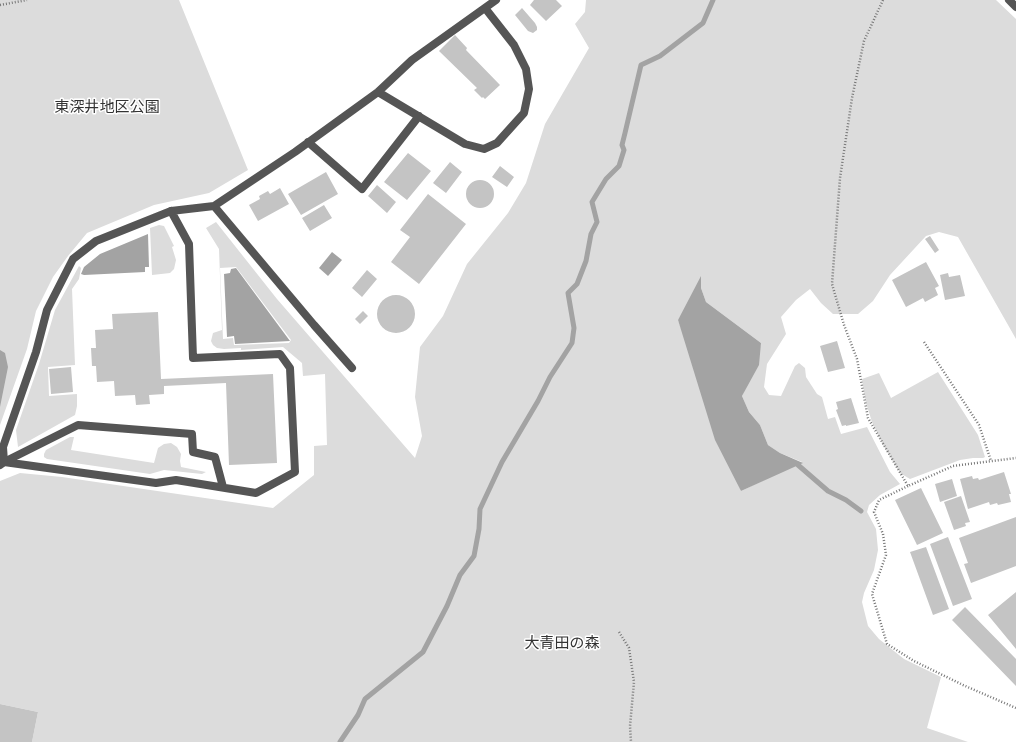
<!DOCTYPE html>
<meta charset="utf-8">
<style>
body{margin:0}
canvas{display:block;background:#fff}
</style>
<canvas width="1016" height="742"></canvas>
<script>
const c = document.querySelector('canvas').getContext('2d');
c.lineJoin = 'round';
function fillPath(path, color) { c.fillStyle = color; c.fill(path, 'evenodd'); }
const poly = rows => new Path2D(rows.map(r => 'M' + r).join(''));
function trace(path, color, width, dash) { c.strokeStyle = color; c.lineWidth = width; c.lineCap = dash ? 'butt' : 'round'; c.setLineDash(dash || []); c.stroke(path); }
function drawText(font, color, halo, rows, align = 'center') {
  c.font = font + ' "Titillium Web","Noto Sans JP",sans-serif'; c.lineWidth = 3; c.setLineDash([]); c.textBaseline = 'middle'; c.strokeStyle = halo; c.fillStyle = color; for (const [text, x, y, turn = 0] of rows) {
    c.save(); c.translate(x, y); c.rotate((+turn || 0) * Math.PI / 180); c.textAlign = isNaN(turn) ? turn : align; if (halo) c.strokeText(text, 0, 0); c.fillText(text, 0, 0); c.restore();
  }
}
const green = poly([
 [0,0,179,0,248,170,209,193,154,205,87,233,68,256,53,277,36,311,27,349,0,425],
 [586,0,996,0,1016,19,1016,339,958,237,939,232,926,236,890,275,873,301,858,314,833,314,821,303,810,289,796,300,781,317,786,334,767,364,764,387,769,395,781,396,795,366,799,363,805,368,806,377,817,394,822,397,828,419,835,417,841,434,867,427,890,472,900,484,880,495,869,505,867,512,876,529,878,550,874,570,864,593,862,602,868,626,879,639,904,659,941,677,927,728,968,742,32,742,38,712,0,704,0,481,20,473,62,477,273,508,314,475,314,446,327,445,325,374,303,376,302,363,283,347,241,350,241,348,224,349,217,348,213,345,211,341,213,333,222,330,219,249,206,228,216,222,277,299,415,458,422,436,415,397,420,347,443,316,467,264,508,213,526,183,545,124,589,48,575,24,585,12],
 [236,267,291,340,289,343,234,345,233,338,223,339,220,268],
 [701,288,706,302,761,343,759,352,748,382,742,396,749,412,760,425,768,445,780,453,802,462,741,491,678,320],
 [159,225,164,226,174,246,172,247,176,260,174,269,170,273,152,275,150,228],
 [79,266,81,268,79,279,72,289,75,365,48,367,49,396,77,394,77,406,75,415,18,447,16,430,39,364,55,310],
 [938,372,978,435,985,457,983,458,973,458,960,460,910,479,900,473,883,445,872,422,866,403,862,379,879,373,891,398],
 [70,437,74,437,71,450,154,463,158,448,164,444,171,443,177,447,181,454,180,461,181,467,206,472,202,474,164,470,150,474,47,459,44,457,44,454,46,450]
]);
const water = poly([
 [148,234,149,267,145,267,145,272,84,275,81,274,84,267,100,254],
 [332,252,342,260,328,276,319,268],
 [236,268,290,341,235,344,234,336,227,337,224,274,230,273,231,269],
 [701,276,701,288,706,302,761,343,759,365,742,396,749,412,760,425,768,445,780,453,803,463,741,491,715,440,678,320],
 [0,350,5,353,8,367,0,407]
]);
const stream = poly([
 [798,465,828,491,846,500,861,511],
 [340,742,358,715,365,699,423,652,447,606,460,575,474,556,479,529,480,509,502,462,538,401,550,377,572,343,574,328,568,293,577,284,586,261,591,234,597,222,592,202,606,179,619,166,624,150,622,145,625,133,641,65,660,56,703,23,713,0]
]);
const building = poly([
 [534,0,556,0,562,6,546,21,530,5],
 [522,8,535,23,537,27,537,30,533,33,528,31,515,15],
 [455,35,467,48,466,50,500,85,485,99,483,97,482,98,474,90,477,88,439,51],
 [408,153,431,171,407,200,384,182],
 [450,162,462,172,446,193,433,183],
 [500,166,514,177,507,187,492,177],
 [326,172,338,194,301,215,288,194],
 '466 194a14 14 0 1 1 28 0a14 14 0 1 1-28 0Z',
 [377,185,396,202,387,213,368,196],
 [280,188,289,204,258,221,249,205,260,199,259,196,268,191,270,194],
 [428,194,466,224,419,284,391,262,410,237,400,230],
 [324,205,332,218,310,231,302,218],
 [930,236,939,250,935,253,925,239],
 [926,262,939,286,935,288,938,295,925,302,923,298,906,307,892,280],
 [367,270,377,279,362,297,352,288],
 [948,273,949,277,960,275,965,296,945,300,940,275],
 '377 314a19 19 0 1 1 38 0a19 19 0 1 1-38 0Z',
 [363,311,368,316,360,324,355,319],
 [158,312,161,379,273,374,277,463,229,465,226,383,164,386,164,394,149,395,150,404,136,405,135,395,115,396,114,381,97,382,96,366,92,366,91,348,96,348,95,330,113,329,112,314],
 [837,341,845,368,828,372,820,346],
 [71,367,73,392,51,394,49,369],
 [851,398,859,423,846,426,846,425,842,426,836,410,838,409,836,402],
 [1004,472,1011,494,1009,494,1011,502,998,505,997,503,990,505,989,502,968,509,960,479,972,476,973,479,978,478,979,480],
 [952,479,957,496,940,502,935,484],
 [921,488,943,533,917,545,895,500],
 [961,496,970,522,965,523,966,526,954,530,944,502],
 [1016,517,1016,566,971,583,964,564,968,563,959,538],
 [948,537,972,599,953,606,930,544],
 [926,547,949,609,933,615,910,552],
 [1016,592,1016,649,988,615],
 [965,607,1016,659,1016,686,952,620],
 [0,704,38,712,32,742,0,742]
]);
const path = poly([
 [883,0,864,41,852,98,840,178,832,284,844,325,857,359,868,418,908,486,953,466,1016,458],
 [0,5,27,0],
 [924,342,979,425,991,461],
 [908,486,879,500,874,512,883,534,886,555,872,594,887,644,914,661,963,685,1016,708],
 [619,632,629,648,634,682,630,726,631,742]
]);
const service = poly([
 [378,92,465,144,484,149,497,143,524,113,529,89,526,69,514,45,485,8],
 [308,142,362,189,419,116],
 [214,206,314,325,352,368],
 [4,462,156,483,176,480,256,493,295,472,290,368,280,354,193,358,189,244,171,211,214,206,295,152,378,92,412,60,496,0],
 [4,462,78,425,192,434,193,452,215,457,223,487]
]);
const minor = poly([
 [1009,0,1016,7],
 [0,465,4,462,3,447,36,352,47,310,73,259,96,241,171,211]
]);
const parkNames = [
 ["東深井地区公園",107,108],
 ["大青田の森",562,644]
];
fillPath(green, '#dcdcdc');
fillPath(water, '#a3a3a3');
trace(stream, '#a3a3a3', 5);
fillPath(building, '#c4c4c4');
trace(path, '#777', 2.5, [1, 2]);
trace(service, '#555', 8);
trace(minor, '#555', 8);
drawText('15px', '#333', '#fff', parkNames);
</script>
